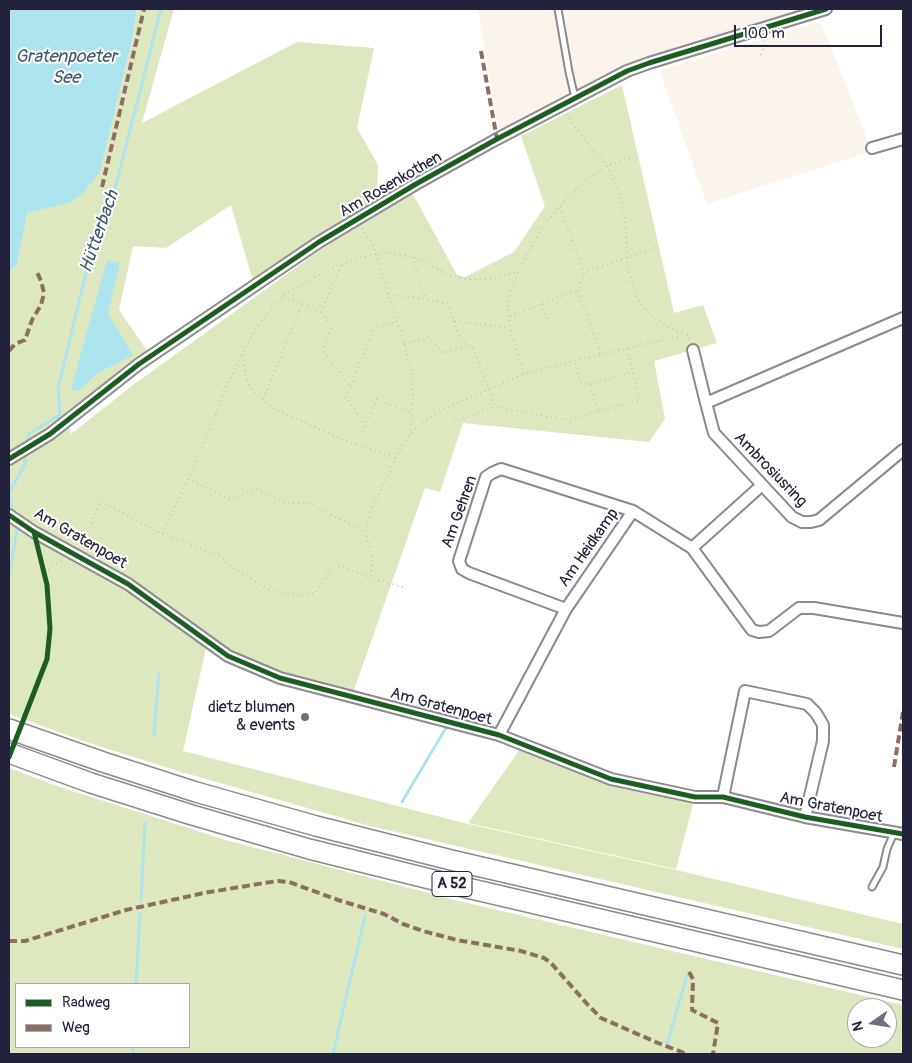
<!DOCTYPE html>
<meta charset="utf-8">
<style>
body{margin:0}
#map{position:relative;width:912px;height:1063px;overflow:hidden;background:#fff;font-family:Pangolin,sans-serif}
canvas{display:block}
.frame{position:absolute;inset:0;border:10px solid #22223b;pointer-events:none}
.legend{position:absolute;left:15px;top:983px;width:175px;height:65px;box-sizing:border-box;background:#fff;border:1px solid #a7a7b1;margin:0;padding:6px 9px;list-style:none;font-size:15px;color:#22223b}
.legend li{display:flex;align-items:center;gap:10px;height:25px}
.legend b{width:25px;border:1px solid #a7a7b1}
.north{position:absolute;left:847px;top:998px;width:50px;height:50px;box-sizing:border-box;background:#fff;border:1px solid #a7a7b1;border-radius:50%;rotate:257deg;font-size:14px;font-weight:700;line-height:20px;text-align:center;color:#22223b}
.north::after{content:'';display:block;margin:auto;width:18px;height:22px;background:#6f6f80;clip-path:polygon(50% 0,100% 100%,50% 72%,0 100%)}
.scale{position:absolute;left:734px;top:25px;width:148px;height:22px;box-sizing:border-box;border:2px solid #22223b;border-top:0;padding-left:6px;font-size:15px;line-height:18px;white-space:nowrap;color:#22223b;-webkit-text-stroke:4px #fff;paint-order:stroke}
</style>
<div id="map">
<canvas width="912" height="1063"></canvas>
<div class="frame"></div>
<ul class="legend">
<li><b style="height:6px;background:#1b5e20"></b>Radweg</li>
<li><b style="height:6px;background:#8d6e63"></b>Weg</li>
</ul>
<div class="north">N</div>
<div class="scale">100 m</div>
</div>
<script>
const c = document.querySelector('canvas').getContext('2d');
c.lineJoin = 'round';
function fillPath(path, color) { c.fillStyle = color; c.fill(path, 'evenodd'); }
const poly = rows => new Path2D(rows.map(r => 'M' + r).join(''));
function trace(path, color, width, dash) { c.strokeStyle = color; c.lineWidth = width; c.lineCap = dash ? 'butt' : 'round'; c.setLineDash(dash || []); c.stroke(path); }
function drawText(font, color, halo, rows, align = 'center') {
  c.font = font + ' Pangolin,sans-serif'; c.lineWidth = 4; c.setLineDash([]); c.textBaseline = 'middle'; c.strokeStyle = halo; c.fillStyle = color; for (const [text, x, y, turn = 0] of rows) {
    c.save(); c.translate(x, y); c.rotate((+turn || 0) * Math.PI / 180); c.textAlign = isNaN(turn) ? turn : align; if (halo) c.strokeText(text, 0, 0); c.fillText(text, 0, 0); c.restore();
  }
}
const built = poly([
 [478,9,805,9,647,58,605,74,499,132],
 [819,22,822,25,872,151,707,204,659,70]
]);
const green = poly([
 [137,9,174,9,142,123,297,42,374,48,357,128,378,165,377,200,253,281,231,205,166,248,133,246,119,310,148,352,66,412,71,434,133,385,323,248,413,194,457,275,465,277,514,252,545,206,521,136,622,85,674,313,703,305,717,343,654,361,665,419,649,442,463,423,440,492,425,488,353,693,281,673,229,653,130,581,28,520,24,532,125,587,207,644,183,751,468,824,676,870,903,924,903,949,370,826,178,771,86,742,9,714,9,272,17,265,26,213,69,203,100,172,132,40],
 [523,745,611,779,695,797,676,869,468,823],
 [9,768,60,787,226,840,455,900,903,1005,903,1054,9,1054],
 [189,984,189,1047,16,1047,16,984],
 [857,1008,887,1008,887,1038,857,1038]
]);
const water = poly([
 [9,9,137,9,132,40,100,172,82,194,69,203,27,213,17,265,9,272],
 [107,260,120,263,108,313,133,355,98,373,78,391,71,389]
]);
const stream = poly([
 [27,440,30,433,60,415,58,388,90,256,99,241,103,218,111,204,161,9],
 [9,493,26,462,25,458],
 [9,494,13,510],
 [9,575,17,530],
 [154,735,159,674],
 [402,802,447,726],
 [141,901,145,823],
 [136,984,140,914],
 [667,1044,687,976],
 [133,1054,133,1047],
 [333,1054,365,916]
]);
const path = poly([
 [761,55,765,43,763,39],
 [567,114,574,126,607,166,616,185,622,206,625,219,628,269,636,296,644,308,655,318,668,327,688,335,690,340],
 [560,207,584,273],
 [362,228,374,246,376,254,388,294,404,344,412,374,413,394,410,434],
 [412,257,426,299],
 [578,291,601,355],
 [388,294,426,299,448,304,454,321,510,328],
 [284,296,321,312,342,264],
 [542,304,550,326],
 [321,312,332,327,323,350,350,387,374,330,397,321],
 [510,316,578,290,584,273,656,247],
 [454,321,460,339,473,347,495,407,569,420,598,411,590,384,580,382,575,361],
 [404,344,428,337,443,353,470,345],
 [242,355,245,374,250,387,259,397,275,409,343,440,396,458],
 [524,374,510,328,508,303,511,289,521,265,542,227,571,194,587,179,607,166,631,158],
 [590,384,633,372],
 [350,387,346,397,365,425],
 [263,399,302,304],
 [598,411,640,400,627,349],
 [454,422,495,407],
 [356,445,377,399,412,413],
 [188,479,230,499,256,489,285,503,308,503,366,532],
 [162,534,188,479,211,426,223,394,247,344,259,324,283,296,306,282,334,267,358,258,376,254,390,253,412,257,423,261,447,274,464,279,490,279,518,272],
 [79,545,90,528,100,501,162,534,221,556,233,568,268,589,299,596,315,593,332,568,340,566,371,578],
 [44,572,63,560],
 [403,587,371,578,372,558,366,532,370,512,396,458,410,434,420,424,445,408,524,374,584,358,688,335]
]);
const lane = poly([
 [558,9,569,72,575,98],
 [872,887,883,867,887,849,894,833]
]);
const street = poly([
 [872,148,903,139],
 [903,318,706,403,714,433,792,517,802,522,811,522,819,520,903,450],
 [693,350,706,403],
 [9,459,50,434,139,364,319,242,416,184,497,139,627,71,649,63,826,9],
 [9,515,34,532,128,584,228,656,280,678,499,735,611,779,695,797,723,797,805,817,903,834],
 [692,548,762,485],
 [566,609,469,573,462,569,459,561,486,477,492,473,501,469,633,511],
 [499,735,566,609,633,511,692,548,752,630,759,632,769,631,799,608,814,608,903,623],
 [723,797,745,691,807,704,816,713,823,725,823,741,805,817]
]);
const highway = poly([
 [9,729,103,762,196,792,316,826,451,860,903,965],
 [9,753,91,783,192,815,309,849,446,883,903,990]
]);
const quiet = poly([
 [481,51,497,139],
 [102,187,144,9],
 [9,351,15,344,25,340,32,320,41,305,44,293,41,281,37,272],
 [894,767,903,712],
 [9,941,25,941,126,910,204,893,264,883,278,881,289,882,338,900,384,914,403,924,423,931,457,940,521,951,544,958,551,963,588,1005,601,1018,658,1043,687,1054],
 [689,972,693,979,692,1010,718,1023,713,1054]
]);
const cycleway = poly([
 [9,459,50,434,139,364,319,242,416,184,497,139,627,71,649,63,826,9],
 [9,515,34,532,128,584,228,656,280,678,499,735,611,779,695,797,723,797,805,817,903,834],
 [9,757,47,659,50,629,47,585,34,532]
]);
const markers = [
 [305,717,5,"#6f6f80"]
];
const shields = [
 [452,884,40]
];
const shieldNames = [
 ["A 52",452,884]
];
const streetNames = [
 ["Am Rosenkothen",391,185,-30],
 ["Ambrosiusring",770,470,46],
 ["Am Gehren",460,512,-70],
 ["Am Gratenpoet",80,539,30],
 ["Am Heidkamp",589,548,-55],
 ["Am Gratenpoet",441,707,15],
 ["Am Gratenpoet",831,808,11]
];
const poiNames = [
 ["dietz blumen",295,708],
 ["& events",295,726]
];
const waterNames = [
 ["Gratenpoeter",66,57],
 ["See",66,78],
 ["Hütterbach",100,232,-71]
];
fillPath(built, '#fbf4ed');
fillPath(green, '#dde8bf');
fillPath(water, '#ace4ed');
trace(stream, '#ace4ed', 3);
trace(lane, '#8a8a8f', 9);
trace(street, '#8a8a8f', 14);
trace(highway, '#8a8a8f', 22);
trace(path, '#c2c2c4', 2, [1, 4]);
trace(lane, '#fff', 5);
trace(street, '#fff', 10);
trace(highway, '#fff', 19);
trace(quiet, '#8d6e63', 4, [8, 4]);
trace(cycleway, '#1b5e20', 5);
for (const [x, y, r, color] of markers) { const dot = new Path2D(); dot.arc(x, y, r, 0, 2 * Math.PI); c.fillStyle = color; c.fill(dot); trace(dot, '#fff', 2); }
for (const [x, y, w] of shields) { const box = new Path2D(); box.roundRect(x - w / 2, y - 12.5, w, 25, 4); c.fillStyle = '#fff'; c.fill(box); trace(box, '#22223b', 1); }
drawText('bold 15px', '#22223b', null, shieldNames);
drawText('16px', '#22223b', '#fff', streetNames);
drawText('16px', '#22223b', '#fff', poiNames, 'right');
drawText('italic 18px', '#41596e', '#fff', waterNames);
</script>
